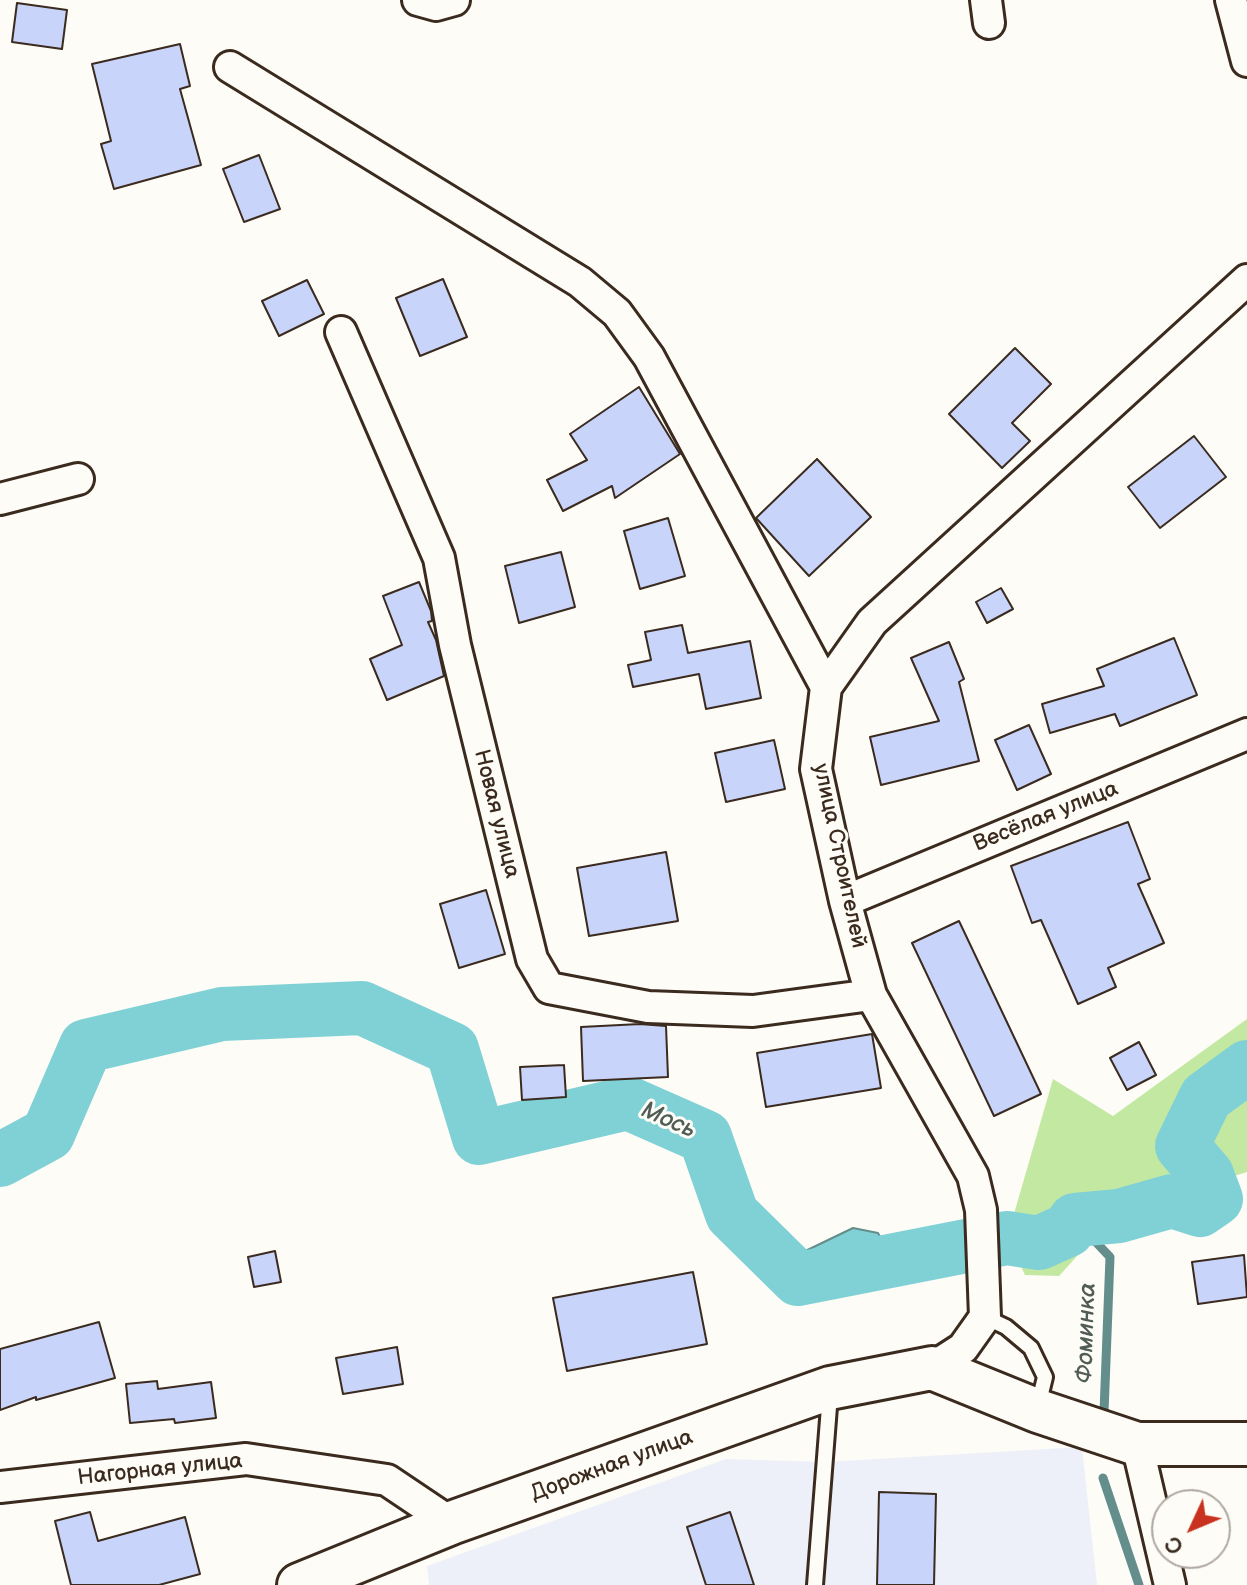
<!DOCTYPE html>
<meta charset="utf-8">
<style>
body{margin:0}
#map{position:relative;width:1247px;height:1585px;overflow:hidden;background:#fdfcf7;font-family:"Balsamiq Sans",sans-serif}
canvas{display:block}
.north{position:absolute;left:1151px;top:1489px;width:80px;height:80px;box-sizing:border-box;background:#fdfcf7;border:2px solid #afa8a0;border-radius:50%;rotate:226deg;font-size:22px;font-weight:700;line-height:32px;text-align:center;color:#3b2a1e}
.north::after{content:'';display:block;margin:auto;width:28px;height:36px;background:#c8321e;clip-path:polygon(50% 0,100% 100%,50% 72%,0 100%)}
</style>
<div id="map">
<canvas width="1247" height="1585"></canvas>
<div class="north">С</div>
</div>
<script>
const c = document.querySelector('canvas').getContext('2d');
c.lineJoin = 'round';
function fillPath(path, color) { c.fillStyle = color; c.fill(path, 'evenodd'); }
const poly = rows => new Path2D(rows.map(r => 'M' + r).join(''));
function trace(path, color, width, dash) { c.strokeStyle = color; c.lineWidth = width; c.lineCap = dash ? 'butt' : 'round'; c.setLineDash(dash || []); c.stroke(path); }
function drawText(font, color, halo, rows, align = 'center') {
  c.font = font + ' "Balsamiq Sans",sans-serif'; c.lineWidth = 6; c.setLineDash([]); c.textBaseline = 'middle'; c.strokeStyle = halo; c.fillStyle = color; for (const [text, x, y, turn = 0] of rows) {
    c.save(); c.translate(x, y); c.rotate((+turn || 0) * Math.PI / 180); c.textAlign = isNaN(turn) ? turn : align; if (halo) c.strokeText(text, 0, 0); c.fillText(text, 0, 0); c.restore();
  }
}
const built = poly([
 [1082,1447,1097,1585,429,1585,427,1566,726,1459,825,1462]
]);
const green = poly([
 [1247,1019,1247,1172,1117,1212,1059,1276,1025,1275,1007,1238,1053,1079,1113,1116]
]);
const water = poly([
 [853,1228,878,1233,884,1244,875,1251,872,1277,835,1292,805,1287,812,1274,798,1263,797,1255,853,1228]
]);
const stream = poly([
 [1075,1220,1110,1257,1104,1412],
 [1103,1478,1139,1585]
]);
const river = poly([
 [0,1160,48,1134,86,1046,222,1014,362,1008,452,1049,479,1138,628,1103,705,1137,732,1214,798,1279,1007,1238,1039,1243,1068,1230,1075,1220,1119,1216,1172,1201,1200,1210,1216,1199,1207,1175,1182,1146,1206,1097,1247,1067]
]);
const building = poly([
 [17,3,67,10,62,49,12,42,17,3],
 [180,44,190,86,180,89,201,165,114,189,101,144,111,141,92,64,180,44],
 [259,155,280,209,244,222,223,169,259,155],
 [443,279,467,337,420,356,396,298,443,279],
 [307,280,324,314,279,336,262,301,307,280],
 [1015,348,1051,384,1012,423,1030,441,1002,468,949,414,1015,348],
 [639,387,680,454,615,498,612,486,563,511,547,480,587,460,570,434,639,387],
 [1194,436,1226,477,1160,528,1128,487,1194,436],
 [817,459,871,517,809,576,756,518,817,459],
 [668,518,685,576,640,589,624,531,668,518],
 [561,552,575,607,519,623,505,566,561,552],
 [419,582,431,611,432,621,428,622,436,640,444,676,387,700,370,659,402,645,383,596,419,582],
 [1001,588,1013,609,987,623,976,602,1001,588],
 [682,625,688,653,750,641,761,698,706,709,699,674,633,687,628,665,651,660,645,632,682,625],
 [1174,638,1197,695,1120,726,1115,714,1050,733,1042,704,1104,686,1097,669,1174,638],
 [949,642,964,679,959,682,979,761,881,785,870,737,939,721,911,658,949,642],
 [1029,725,1051,774,1017,790,995,740,1029,725],
 [774,740,785,789,726,802,715,753,774,740],
 [1128,822,1150,879,1138,884,1164,943,1108,968,1116,987,1078,1004,1041,920,1032,923,1011,866,1128,822],
 [666,852,678,921,589,936,577,868,666,852],
 [486,890,505,954,459,968,440,904,486,890],
 [959,921,1041,1094,994,1116,912,943,959,921],
 [640,1024,666,1026,668,1077,583,1081,581,1027,640,1024],
 [872,1034,881,1088,766,1107,757,1053,872,1034],
 [1139,1042,1156,1075,1127,1090,1110,1058,1139,1042],
 [564,1065,566,1097,522,1100,520,1067,564,1065],
 [275,1251,281,1282,254,1287,248,1257,275,1251],
 [1244,1255,1247,1297,1198,1304,1192,1262,1244,1255],
 [693,1272,707,1344,567,1371,553,1298,693,1272],
 [99,1322,115,1378,36,1400,36,1397,0,1410,0,1349,99,1322],
 [397,1347,403,1384,343,1394,336,1358,397,1347],
 [157,1381,158,1389,211,1382,216,1418,175,1423,174,1419,130,1423,126,1384,157,1381],
 [879,1492,936,1494,934,1585,877,1585,879,1492],
 [90,1512,98,1541,185,1517,200,1574,159,1585,71,1585,55,1521,90,1512],
 [730,1512,754,1585,706,1585,687,1527,730,1512]
]);
const lane = poly([
 [985,1317,1006,1327,1031,1348,1045,1377,1038,1406],
 [815,1585,830,1394]
]);
const street = poly([
 [418,0,436,5,454,0],
 [986,0,989,23],
 [1231,0,1247,61],
 [230,67,580,282,617,313,649,357,826,687],
 [341,332,439,558,455,645,532,959,549,988,648,1007,753,1011,871,995],
 [0,499,78,479],
 [845,901,1247,734],
 [932,1368,963,1348,985,1317,981,1210,973,1176,871,995,845,901,816,769,826,687,872,622,1247,280],
 [1137,1444,1170,1585],
 [0,1487,246,1459,387,1480,451,1523]
]);
const secondary = poly([
 [299,1585,451,1523,830,1388,932,1368,1038,1411,1137,1444,1247,1444]
]);
const streetNames = [
 ["Новая улица",496,814,76],
 ["Весёлая улица",1046,817,-22],
 ["улица Строителей",839,856,78],
 ["Дорожная улица",612,1466,-20],
 ["Нагорная улица",160,1470,-6]
];
const waterNames = [
 ["Мось",668,1121,24],
 ["Фоминка",1087,1333,-88]
];
fillPath(built, '#edf0f8');
fillPath(green, '#c3e8a2');
fillPath(water, '#80d1d6');
trace(water, '#648e8c', 2);
trace(stream, '#648e8c', 9);
trace(river, '#80d1d6', 54);
fillPath(building, '#c9d4fb');
trace(building, '#3b2a1e', 2);
trace(lane, '#3b2a1e', 20);
trace(street, '#3b2a1e', 36);
trace(secondary, '#3b2a1e', 48);
trace(lane, '#fdfcf7', 14);
trace(street, '#fdfcf7', 30);
trace(secondary, '#fdfcf7', 42);
drawText('22px', '#3b2a1e', '#fdfcf7', streetNames);
drawText('italic 24px', '#505c55', '#fdfcf7', waterNames);
</script>
